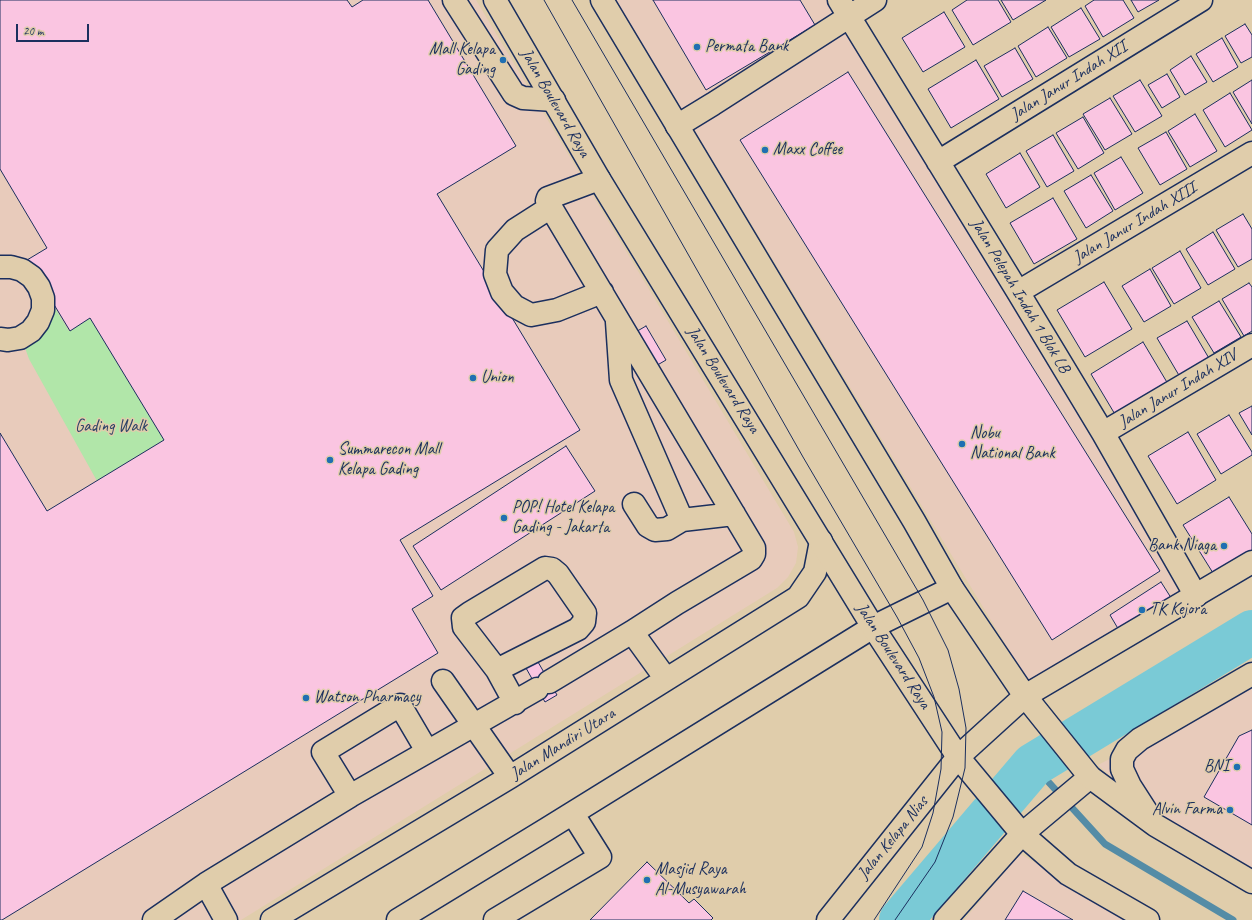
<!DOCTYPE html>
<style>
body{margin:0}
#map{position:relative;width:1252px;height:920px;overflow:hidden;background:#e0cdab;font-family:Caveat,sans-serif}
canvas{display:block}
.scale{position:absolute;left:16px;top:24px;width:73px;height:18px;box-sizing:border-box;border:2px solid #1b2f5e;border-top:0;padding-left:5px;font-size:12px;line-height:14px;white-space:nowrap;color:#1b2f5e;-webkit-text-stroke:3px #e0cdab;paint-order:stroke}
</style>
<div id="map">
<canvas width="1252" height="920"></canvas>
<div class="scale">20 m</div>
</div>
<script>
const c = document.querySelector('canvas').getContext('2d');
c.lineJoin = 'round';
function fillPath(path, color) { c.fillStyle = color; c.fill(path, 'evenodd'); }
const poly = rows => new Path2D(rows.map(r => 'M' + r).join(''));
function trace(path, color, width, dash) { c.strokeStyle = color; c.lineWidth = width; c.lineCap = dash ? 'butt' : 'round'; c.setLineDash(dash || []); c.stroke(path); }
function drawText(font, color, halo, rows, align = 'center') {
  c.font = font + ' Caveat,sans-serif'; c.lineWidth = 3; c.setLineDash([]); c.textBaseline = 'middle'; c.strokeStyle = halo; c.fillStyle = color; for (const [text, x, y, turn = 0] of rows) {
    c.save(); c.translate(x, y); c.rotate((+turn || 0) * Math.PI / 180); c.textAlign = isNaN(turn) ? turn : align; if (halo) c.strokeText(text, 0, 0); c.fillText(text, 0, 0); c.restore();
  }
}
const built = poly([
 [0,0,476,0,794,532,798,547,796,563,788,577,777,588,241,920,0,920],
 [616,0,842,0,1199,595,1035,693],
 [1252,684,1252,874,1162,821,1098,765],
 [1020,854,1134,920,964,920]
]);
const green = poly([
 [49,298,69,331,90,318,164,440,97,481,29,359,20,334]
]);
const stream = poly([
 [1033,765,1105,844,1233,920]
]);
const river = poly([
 [901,920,1033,765,1252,632]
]);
const building = poly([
 [0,0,347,0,352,7,363,0,428,0,516,146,437,194,580,430,400,540,433,596,412,609,438,653,2,920,0,920,0,433,47,511,164,440,90,318,70,331,27,260,47,248,0,169,0,0],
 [653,0,800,0,815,25,706,90,653,0],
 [967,0,998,0,1011,22,973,45,952,10,967,0],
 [1001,0,1046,0,1013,20,1001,0],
 [1094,0,1123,0,1134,18,1103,37,1085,6,1094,0],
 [1131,0,1159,0,1138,12,1131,0],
 [1081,8,1100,39,1069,57,1051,27,1081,8],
 [944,12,965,47,923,72,902,38,944,12],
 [1245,24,1252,35,1252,57,1241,63,1225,36,1245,24],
 [1048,27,1067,58,1036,77,1018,46,1048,27],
 [1222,38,1238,67,1213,82,1196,54,1222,38],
 [1015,48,1033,79,1002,97,984,66,1015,48],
 [1191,56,1207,82,1185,95,1170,70,1191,56],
 [976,60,999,99,951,128,928,89,976,60],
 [848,72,1160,571,1052,640,740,140,848,72],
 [1167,74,1180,97,1162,108,1148,85,1167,74],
 [1140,80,1162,116,1135,132,1113,96,1140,80],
 [1252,80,1252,124,1233,92,1252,80],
 [1230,93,1252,130,1225,147,1203,110,1230,93],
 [1110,98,1132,134,1105,150,1083,114,1110,98],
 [1195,114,1217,151,1190,167,1168,131,1195,114],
 [1083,117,1104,153,1078,169,1056,133,1083,117],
 [1166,132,1187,169,1160,185,1138,148,1166,132],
 [1053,135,1074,171,1047,187,1026,151,1053,135],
 [1020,153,1040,187,1006,208,986,174,1020,153],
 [1121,157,1143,193,1115,210,1094,173,1121,157],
 [1091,175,1113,211,1086,228,1064,191,1091,175],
 [1053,198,1077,239,1034,264,1010,223,1053,198],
 [1243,214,1252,229,1252,259,1238,267,1216,230,1243,214],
 [1213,232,1235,269,1208,285,1186,249,1213,232],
 [1180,251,1201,288,1174,304,1152,268,1180,251],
 [1150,269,1171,306,1144,322,1122,286,1150,269],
 [1104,282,1132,329,1085,357,1057,310,1104,282],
 [1249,283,1252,287,1252,331,1244,336,1222,299,1249,283],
 [1219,301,1241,337,1214,353,1192,317,1219,301],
 [1187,321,1210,360,1180,377,1157,338,1187,321],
 [646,326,666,360,654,367,634,333,646,326],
 [1143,342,1168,384,1116,416,1091,374,1143,342],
 [1252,406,1252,435,1239,413,1252,406],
 [1229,415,1252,452,1252,455,1221,474,1197,434,1229,415],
 [1188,432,1216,480,1177,504,1148,456,1188,432],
 [566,446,595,491,441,590,413,546,566,446],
 [1229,497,1252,534,1252,559,1218,581,1183,525,1229,497],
 [1161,582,1175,604,1123,637,1110,615,1161,582],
 [538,662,557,695,545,702,526,668,538,662],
 [1252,730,1252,825,1204,797,1239,736,1252,730],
 [647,862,689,903,694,899,713,918,711,920,590,920,647,862],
 [1023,891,1073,920,1005,920,1023,891]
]);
const minor = poly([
 [454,0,514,94,523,98,554,100],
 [839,0,1018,292,1103,433,1196,596],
 [677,126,713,104,875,0],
 [938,162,1201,0],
 [551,207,515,230,497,250,495,274,502,292,514,306,531,315,557,310,602,292],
 [0,267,11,267,22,270,32,277,39,287,43,298,43,310,38,322,31,331,20,338,8,340,0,339],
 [1018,292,1252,153],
 [617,322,621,380,682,520,734,514],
 [1103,433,1252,345],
 [634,504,648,526,655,530,667,529,682,520],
 [632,632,666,679],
 [497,670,578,629,584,622,585,613,558,574,552,569,545,568,470,613,463,618,464,627,497,670,515,703],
 [443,681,510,777],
 [549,682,632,632,677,603,751,559,754,554,754,548,547,201,548,198,599,179],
 [350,796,323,752,400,705,427,751],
 [206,884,226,920],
 [154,920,206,884,350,796,537,689],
 [272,920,510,777,798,597,815,572,821,541],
 [398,920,547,829,873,627,952,588],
 [495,920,600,857,573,814],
 [828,920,958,757],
 [945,920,1022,834,1090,777]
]);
const major = poly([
 [495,0,599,179,873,627,958,757,1022,834,1068,874,1148,920],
 [602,0,914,521,952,588,1025,696,1090,777,1155,825,1252,882],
 [958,757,1025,696,1252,562],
 [1148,814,1130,786,1122,769,1122,759,1127,750,1140,739,1252,674]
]);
const tram = poly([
 [544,0,803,457,897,617,919,658,934,697,942,732,941,769,933,813,922,847,874,920],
 [572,0,923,600,948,650,959,689,966,728,965,768,953,817,935,862,895,920]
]);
const markers = [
 [697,47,4,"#1f6fb2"],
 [503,60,4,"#1f6fb2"],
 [765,150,4,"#1f6fb2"],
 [473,378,4,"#1f6fb2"],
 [962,444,4,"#1f6fb2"],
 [330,460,4,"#1f6fb2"],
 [504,518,4,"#1f6fb2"],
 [1224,546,4,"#1f6fb2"],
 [1142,610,4,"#1f6fb2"],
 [306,698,4,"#1f6fb2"],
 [1237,767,4,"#1f6fb2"],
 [1230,810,4,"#1f6fb2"],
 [647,880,4,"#1f6fb2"]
];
const poiNames = [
 ["Permata Bank",705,47],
 ["Mall Kelapa",495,50,"right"],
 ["Gading",495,70,"right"],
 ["Maxx Coffee",773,150],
 ["Union",481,378],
 ["Nobu",970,434],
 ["National Bank",970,454],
 ["Summarecon Mall",338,450],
 ["Kelapa Gading",338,470],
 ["POP! Hotel Kelapa",512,508],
 ["Gading - Jakarta",512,528],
 ["Bank Niaga",1216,546,"right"],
 ["TK Kejora",1150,610],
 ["Watson Pharmacy",314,698],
 ["BNI",1229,767,"right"],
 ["Alvin Farma",1222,810,"right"],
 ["Masjid Raya",655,870],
 ["Al-Musyawarah",655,890]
];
const streetNames = [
 ["Jalan Janur Indah XII",1069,81,-32],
 ["Jalan Boulevard Raya",555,103,60],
 ["Jalan Janur Indah XIII",1135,223,-31],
 ["Jalan Pelepah Indah 1 Blok LB",1020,296,59],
 ["Jalan Boulevard Raya",723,380,58],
 ["Jalan Janur Indah XIV",1178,389,-31],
 ["Jalan Boulevard Raya",893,656,57],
 ["Jalan Mandiri Utara",563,744,-32],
 ["Jalan Kelapa Nias",893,838,-51]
];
const parkNames = [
 ["Gading Walk",111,427]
];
fillPath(built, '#e8cbbb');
fillPath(green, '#b1e6a9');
trace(stream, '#548ca6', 7);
trace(river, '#7acad6', 44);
fillPath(building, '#fac5e1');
trace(building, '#1b2f5e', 1);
trace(minor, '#1b2f5e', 25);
trace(major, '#1b2f5e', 25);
trace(minor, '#e0cdab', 22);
trace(major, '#e0cdab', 22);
trace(tram, '#1b2f5e', 1);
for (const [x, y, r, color] of markers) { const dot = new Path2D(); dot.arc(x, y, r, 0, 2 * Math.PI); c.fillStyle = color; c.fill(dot); trace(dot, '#e0cdab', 1.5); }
drawText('17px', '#1b2f5e', '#e0cdab', poiNames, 'left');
drawText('17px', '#1b2f5e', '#e0cdab', streetNames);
drawText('17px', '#2a4166', '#e0cdab', parkNames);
</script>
